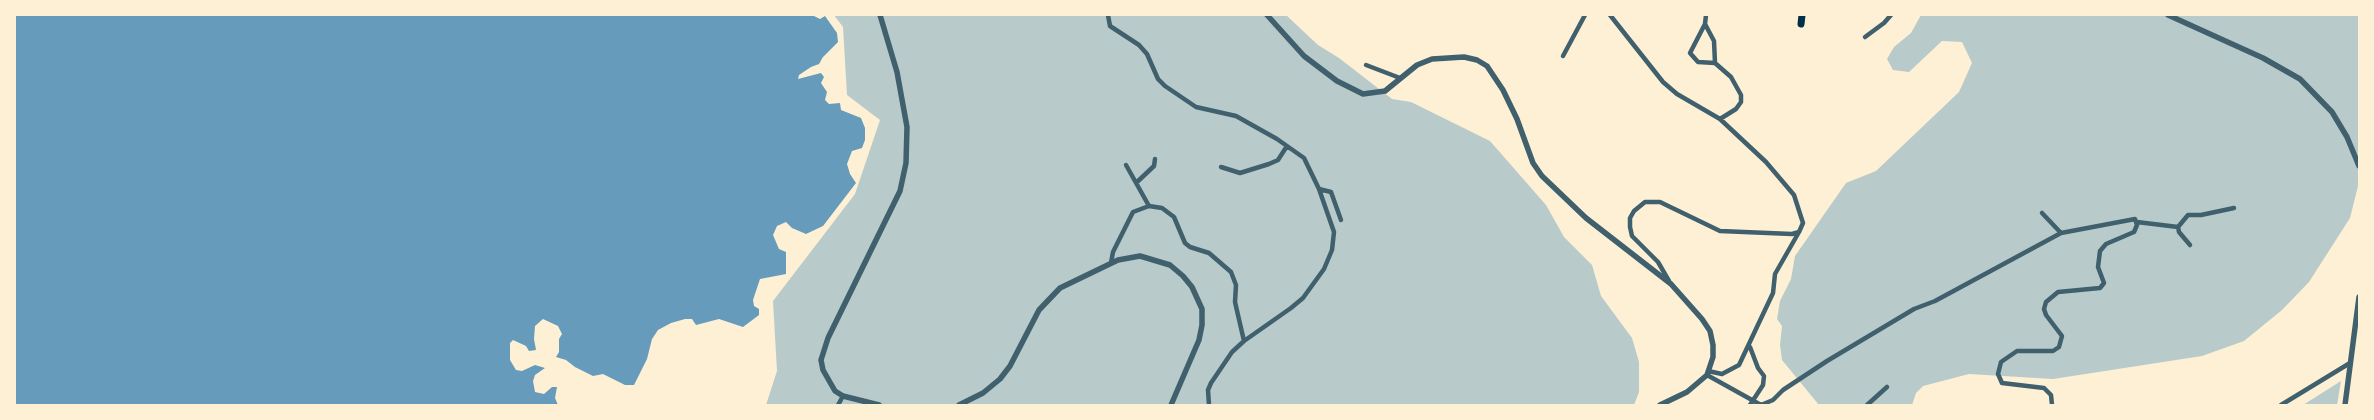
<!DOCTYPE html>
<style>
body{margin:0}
#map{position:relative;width:2374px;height:420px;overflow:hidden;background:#fdf0d5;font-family:"Noto Sans",sans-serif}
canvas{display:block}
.frame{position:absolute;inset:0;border:16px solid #fdf0d5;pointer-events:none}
</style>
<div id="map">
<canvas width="2374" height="420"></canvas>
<div class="frame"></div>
</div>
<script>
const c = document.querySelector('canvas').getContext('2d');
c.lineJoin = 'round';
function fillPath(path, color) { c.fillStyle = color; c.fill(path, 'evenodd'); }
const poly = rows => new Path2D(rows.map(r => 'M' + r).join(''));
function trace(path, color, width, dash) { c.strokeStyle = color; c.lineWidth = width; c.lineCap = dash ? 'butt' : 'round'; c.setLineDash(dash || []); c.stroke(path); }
const green = poly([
 [834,15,1286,15,1318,45,1339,58,1392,99,1411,102,1490,141,1546,205,1564,237,1592,265,1601,296,1632,338,1639,362,1639,392,1634,405,766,405,777,371,773,301,855,194,880,120,847,95,843,27],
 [1921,15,2359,15,2359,182,2350,218,2309,282,2282,310,2244,341,2202,356,2053,379,1969,374,1923,386,1916,393,1912,405,1819,405,1782,360,1780,345,1782,326,1777,319,1780,301,1791,279,1795,256,1846,183,1876,171,1959,92,1972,63,1962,42,1942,41,1909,72,1893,70,1887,59,1894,47,1911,33],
 [2341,381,2337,405,2303,405]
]);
const water = poly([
 [15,15,812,15,820,19,825,16,837,33,838,42,823,57,819,64,811,67,799,75,798,79,821,73,824,77,821,83,827,92,825,100,829,104,840,103,841,110,861,118,865,128,865,140,862,148,852,151,847,164,850,174,856,183,823,226,806,234,792,228,786,222,777,226,773,235,779,249,786,252,786,274,760,279,753,300,754,306,759,309,759,315,743,327,719,319,696,325,692,319,685,319,671,323,658,330,652,339,647,359,634,385,625,385,603,374,593,376,575,367,566,360,556,357,559,352,559,339,562,334,558,326,543,319,535,326,534,339,536,350,529,351,526,346,513,340,510,343,510,360,516,370,522,371,535,365,545,368,535,375,533,381,535,392,544,394,552,387,557,387,555,398,558,405,15,405]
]);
const minor = poly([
 [1108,15,1110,26,1139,45,1147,54,1158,79,1165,86,1196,107,1236,116,1277,139,1304,158,1319,189,1334,232,1332,250,1324,269,1303,298,1291,308,1244,341,1232,352,1211,383,1208,390,1209,405],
 [1610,15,1663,82,1677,94,1720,119,1766,162,1794,195,1803,223,1799,232,1792,234,1720,231,1660,202,1645,202,1634,211,1630,218,1630,227,1632,236,1658,262,1669,281],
 [1706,15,1705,24,1714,41,1715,63,1731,77,1741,95,1741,102,1736,109,1720,119],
 [1705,24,1690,53,1698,62,1715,63],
 [1865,37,1884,23,1891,15],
 [1563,56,1585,15],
 [1366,65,1400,78],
 [1126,165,1149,206],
 [1221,167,1240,173,1269,164,1278,160,1287,146],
 [1136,183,1154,166,1155,159],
 [1319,189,1331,192,1341,220],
 [2042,213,2061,233],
 [2137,222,2178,227],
 [2178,227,2188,215,2201,215,2234,208],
 [2178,227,2179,232,2190,245],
 [1111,263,1113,252,1133,212,1149,206,1162,208,1174,217,1185,243,1190,247,1209,253,1231,272,1236,285,1235,302,1244,341],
 [1750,347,1758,368,1764,376,1763,385,1750,405],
 [1708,371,1722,374,1739,365,1773,293,1775,274,1799,232],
 [1707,375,1761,405],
 [838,405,843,396],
 [1761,405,1773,400,1783,390,1827,361,1914,309,1935,301,2061,233,2135,219,2137,225,2134,232,2106,244,2100,251,2098,267,2104,283,2100,288,2058,292,2046,302,2044,309,2046,315,2062,336,2059,347,2053,351,2017,351,2001,362,1998,374,2002,383,2044,388,2051,395,2052,405],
 [1867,405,1887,387],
 [2281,405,2350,363]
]);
const tertiary = poly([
 [1267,15,1304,56,1337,81,1363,94,1385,91,1417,65,1432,59,1464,57,1477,60,1487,66,1503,90,1517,119,1533,163,1542,176,1586,218,1671,284,1702,319,1710,331,1713,345,1713,357,1707,375,1687,392,1660,405],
 [2168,15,2263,58,2300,79,2332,112,2347,137,2359,166],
 [879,405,843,396,835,391,823,370,821,360,828,338,900,191,906,163,907,127,897,72,880,15],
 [959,405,983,393,1000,379,1010,366,1039,310,1060,288,1118,260,1140,256,1170,265,1183,276,1192,287,1202,309,1202,325,1199,340,1171,405],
 [2345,405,2359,297]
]);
const primary = poly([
 [1801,24,1802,15]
]);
fillPath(green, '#b9caca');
fillPath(water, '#669bbc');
trace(minor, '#3f606c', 4.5);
trace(tertiary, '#3f606c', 5.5);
trace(primary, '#003049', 7);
</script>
